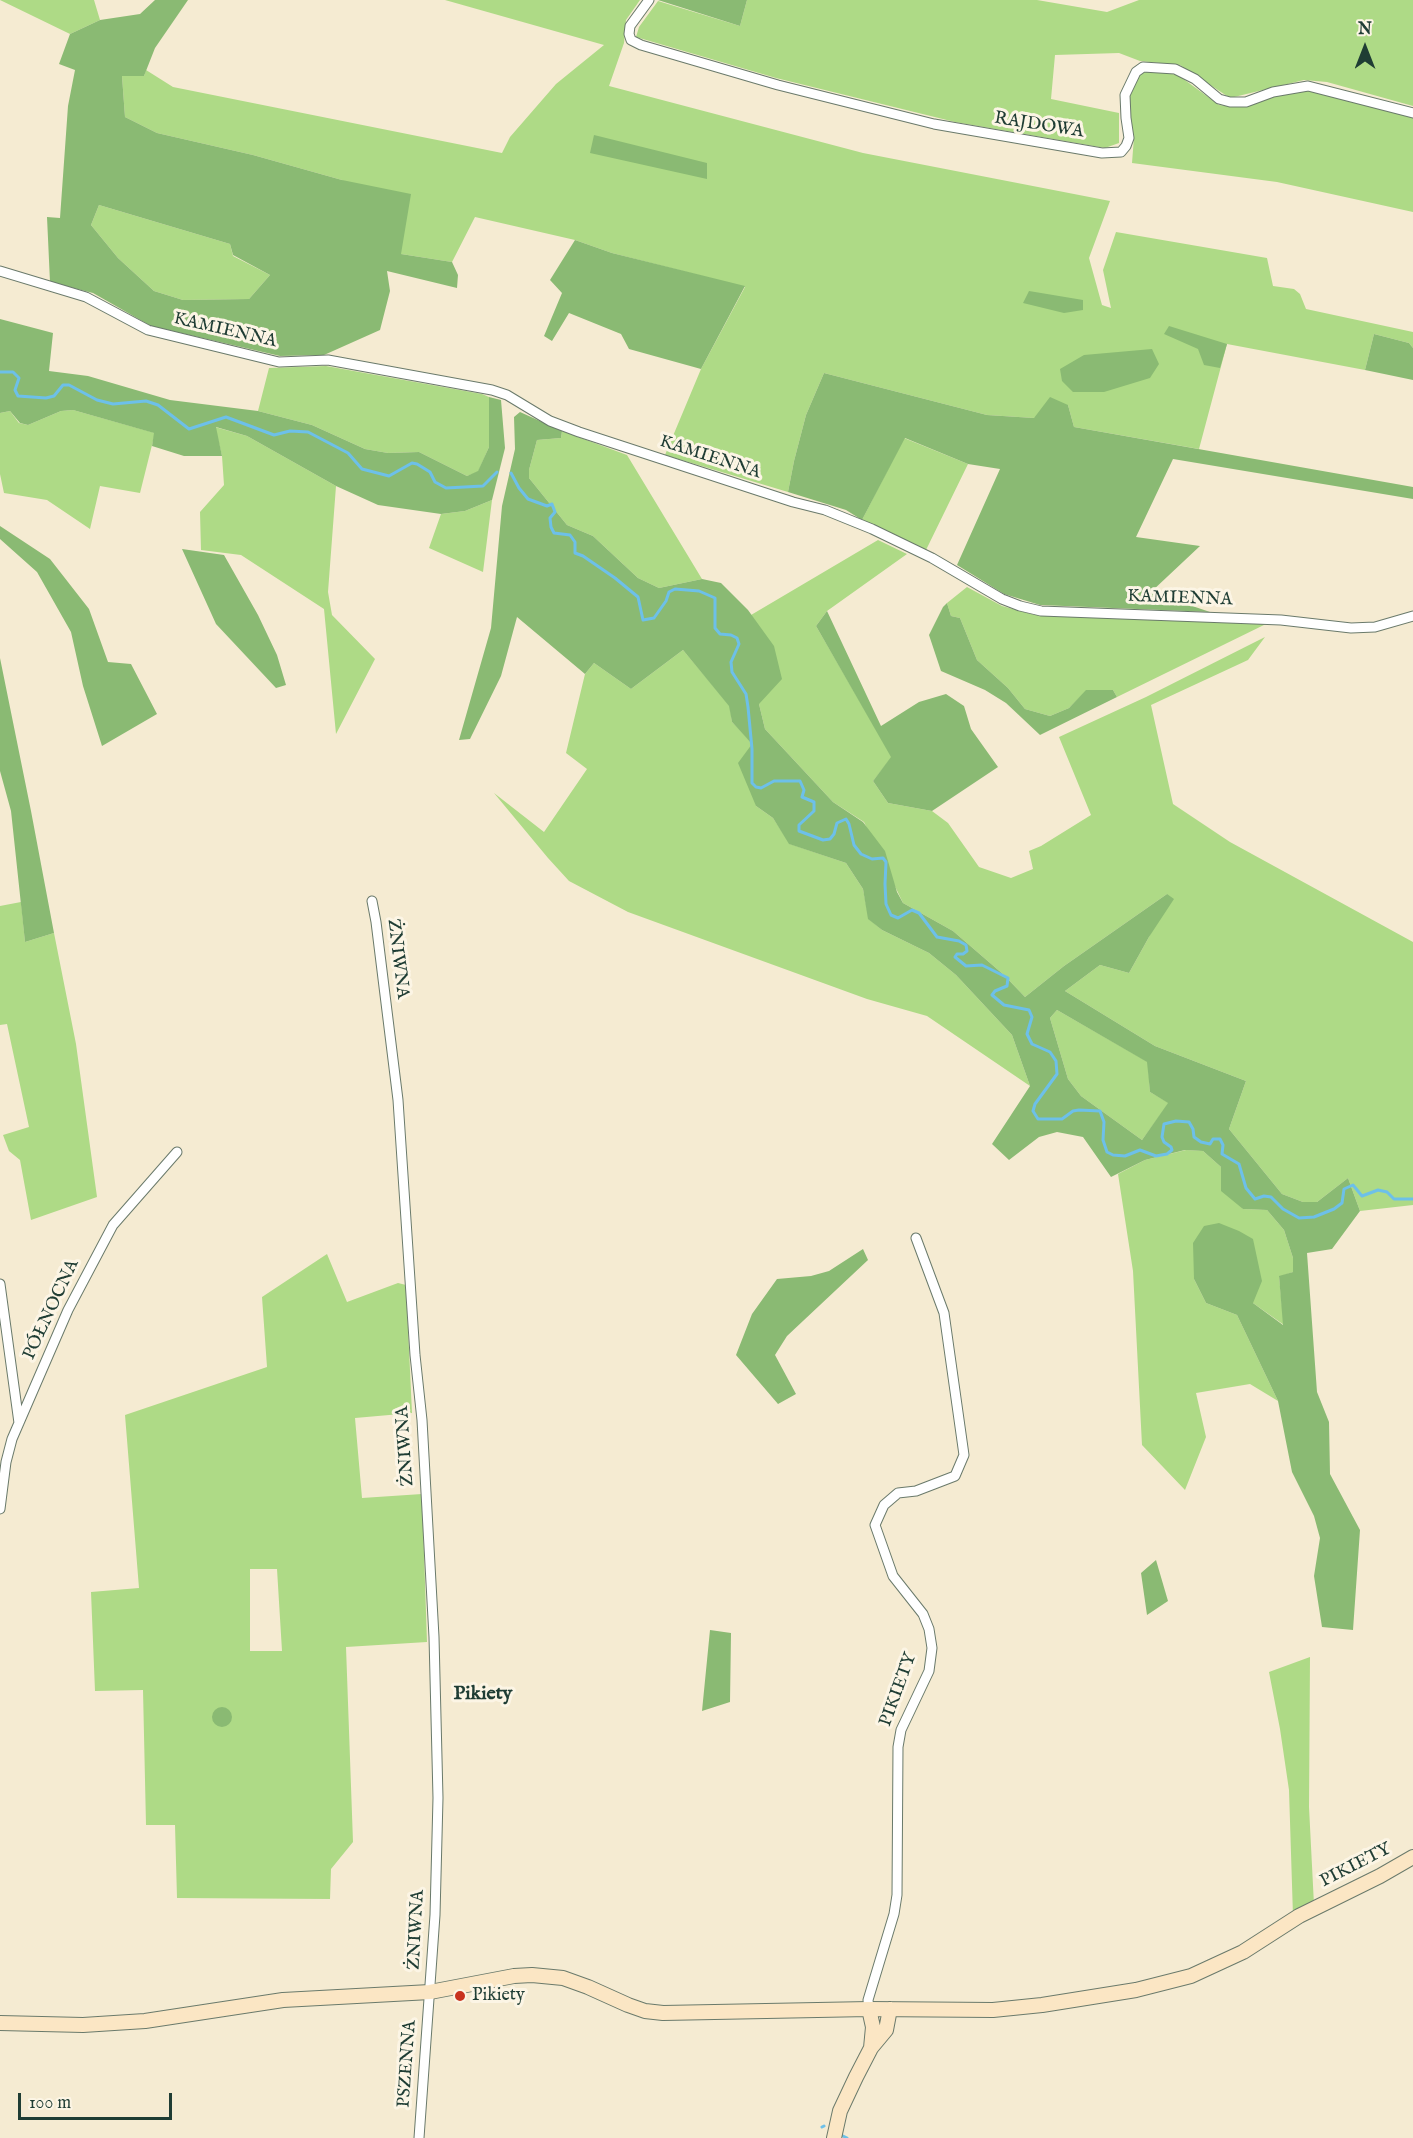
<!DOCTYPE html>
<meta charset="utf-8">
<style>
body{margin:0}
#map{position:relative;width:1413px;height:2138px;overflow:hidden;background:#f5ebd2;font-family:"IM FELL English",serif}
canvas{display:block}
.north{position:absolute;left:1335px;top:18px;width:60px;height:60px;-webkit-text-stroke:4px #fcf5e5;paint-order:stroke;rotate:0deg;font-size:16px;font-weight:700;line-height:24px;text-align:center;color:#1f3d34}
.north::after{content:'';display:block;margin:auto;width:21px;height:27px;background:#1f3d34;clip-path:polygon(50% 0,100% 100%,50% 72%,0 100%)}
.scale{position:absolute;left:18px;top:2093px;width:154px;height:27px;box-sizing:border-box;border:3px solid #1f3d34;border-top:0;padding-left:8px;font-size:18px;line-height:21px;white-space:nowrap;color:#1f3d34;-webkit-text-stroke:4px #fcf5e5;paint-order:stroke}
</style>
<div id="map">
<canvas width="1413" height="2138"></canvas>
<div class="north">N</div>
<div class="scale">100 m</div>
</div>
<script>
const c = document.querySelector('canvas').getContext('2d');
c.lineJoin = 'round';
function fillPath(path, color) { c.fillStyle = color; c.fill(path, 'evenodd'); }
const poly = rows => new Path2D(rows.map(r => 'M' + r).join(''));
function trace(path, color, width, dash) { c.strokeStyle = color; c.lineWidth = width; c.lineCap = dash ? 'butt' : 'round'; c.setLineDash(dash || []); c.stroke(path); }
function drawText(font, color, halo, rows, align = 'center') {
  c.font = font + ' "IM FELL English",serif'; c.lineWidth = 6; c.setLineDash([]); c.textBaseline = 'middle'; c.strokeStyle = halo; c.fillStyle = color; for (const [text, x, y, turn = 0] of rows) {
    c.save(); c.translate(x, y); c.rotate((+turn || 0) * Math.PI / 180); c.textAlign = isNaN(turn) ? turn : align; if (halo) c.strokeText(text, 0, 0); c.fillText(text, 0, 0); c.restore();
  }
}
const green = poly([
 [0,0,94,0,100,20,70,34],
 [445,0,640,0,626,20,624,43,609,86,863,153,1110,201,1089,258,1102,305,1111,308,1103,270,1116,232,1267,258,1273,286,1294,289,1300,294,1306,309,1413,332,1413,348,1409,343,1374,334,1365,370,1227,344,1199,449,1074,427,1068,405,1034,418,987,415,824,373,806,415,794,461,788,492,665,455,701,369,745,287,612,253,575,240,475,217,452,262,401,254,342,180,253,155,157,133,125,117,122,76,144,76,146,70,173,87,502,153,510,137,556,84,604,45],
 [747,0,1037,0,1107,12,1139,0,1413,0,1413,106,1327,82,1304,80,1230,98,1180,65,1140,61,1119,53,1055,55,1051,99,1119,113,1119,143,1105,148,955,122,776,78,636,37,639,27,658,1,740,26],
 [1151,71,1178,75,1219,105,1239,107,1281,94,1306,90,1413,116,1413,212,1277,182,1132,163,1134,137,1129,112,1129,96,1133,81,1142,73],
 [99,205,230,244,233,256,270,275,249,299,183,300,154,291,118,258,91,225],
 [326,366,482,394,489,397,489,447,478,472,467,476,419,452,388,453,365,449,312,425,258,411,269,368],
 [73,410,155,433,140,493,100,486,90,529,47,500,4,493,0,474,0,413,10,411,19,423,28,425,61,411],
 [215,427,247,436,336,486,328,592,332,615,375,659,336,734,324,609,241,555,201,550,200,512,224,485,222,456],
 [562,431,627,455,702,579,659,588,638,578,593,536,567,525,529,478,529,470,537,440,561,438],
 [904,438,968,464,926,550,862,520],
 [492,500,483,572,429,548,441,514,465,511],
 [878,540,907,554,827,611,816,626,892,757,873,781,888,803,932,811,948,823,979,867,1011,878,1033,869,1029,851,1041,846,1091,815,1059,737,1146,697,1265,637,1248,660,1151,705,1173,804,1230,842,1413,942,1413,1205,1360,1211,1348,1178,1317,1202,1303,1202,1282,1194,1229,1129,1246,1081,1155,1046,1065,991,1100,965,1129,973,1149,937,1167,894,1064,966,1025,997,1004,975,953,931,903,903,864,822,833,802,765,729,759,704,751,615],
 [967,587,1002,606,1035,615,1268,623,1117,697,1113,690,1086,691,1069,708,1050,716,1025,709,1008,688,977,660,960,618,951,616,947,603],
 [683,650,730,706,732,722,753,744,756,806,773,818,790,844,846,863,863,889,869,919,882,930,929,953,956,975,1012,1035,1030,1086,927,1016,867,999,628,912,569,881,548,858,494,793,544,832,587,769,566,753,585,674,594,663,631,689],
 [21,902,25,942,54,933,76,1044,97,1197,31,1220,20,1160,9,1151,3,1135,29,1127,7,1024,0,1025,0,906],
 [1057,1010,1148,1062,1150,1092,1169,1103,1142,1140,1081,1096,1068,1079,1050,1018],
 [1186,1150,1203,1151,1221,1167,1243,1209,1267,1210,1284,1230,1293,1258,1293,1272,1279,1277,1284,1325,1253,1303,1194,1279,1206,1303,1237,1315,1278,1401,1250,1384,1196,1393,1206,1437,1185,1490,1142,1445,1133,1271,1118,1174,1145,1160],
 [327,1254,347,1302,398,1283,406,1285,412,1413,355,1418,362,1498,422,1494,427,1642,346,1647,353,1842,331,1869,330,1899,177,1898,175,1825,146,1825,143,1690,95,1691,91,1592,139,1588,125,1415,267,1367,262,1297],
 [250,1569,277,1569,282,1651,250,1651],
 [1310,1657,1309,1807,1314,1905,1293,1916,1289,1790,1280,1729,1269,1672]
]);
const forest = poly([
 [155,0,188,0,155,48,144,76,122,76,125,117,157,133,253,155,342,180,411,194,401,254,452,262,458,275,457,288,387,271,390,291,380,330,324,355,280,356,151,326,93,293,50,282,47,217,60,218,68,106,75,70,59,64,70,34,100,20,140,14],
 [99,205,230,244,233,255,270,275,249,299,183,300,154,291,118,258,91,225],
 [658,0,747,0,740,26],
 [594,135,707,163,707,179,590,153],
 [575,240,612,253,745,286,701,369,629,349,621,334,569,313,552,341,544,336,562,293,550,280],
 [1029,291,1083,300,1083,310,1064,313,1023,303],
 [0,319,53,333,49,371,88,376,170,400,258,411,312,425,365,449,388,453,419,452,467,476,478,471,489,447,489,397,501,400,505,448,492,500,465,511,441,514,378,505,336,486,247,436,216,427,222,456,184,456,152,446,154,433,73,410,61,411,28,425,20,423,10,411,0,413],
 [1169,326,1227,344,1220,368,1204,365,1198,349,1164,334],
 [1374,334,1409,343,1413,348,1413,380,1365,370],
 [1152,349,1159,364,1150,378,1104,392,1073,392,1062,381,1060,369,1084,355],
 [824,373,987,415,1034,418,1050,397,1068,405,1074,427,1413,487,1413,499,1173,459,1136,537,1200,546,1151,592,1210,612,1040,605,1004,594,957,565,1000,469,968,464,905,438,862,520,846,510,788,492,794,461,806,415],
 [520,412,562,431,561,438,537,440,529,470,529,478,567,525,593,536,638,578,659,588,702,579,721,583,748,610,774,646,782,679,759,704,765,729,833,802,863,822,885,851,897,892,903,903,953,931,1004,975,1025,997,1064,966,1167,894,1174,899,1149,937,1129,973,1100,965,1065,991,1155,1046,1246,1081,1229,1129,1282,1194,1303,1202,1317,1202,1348,1178,1360,1211,1332,1249,1307,1253,1317,1392,1329,1422,1330,1474,1360,1530,1353,1630,1322,1627,1314,1576,1320,1538,1314,1516,1292,1472,1278,1401,1237,1315,1206,1303,1194,1279,1193,1243,1204,1226,1219,1223,1239,1231,1253,1239,1262,1281,1253,1303,1283,1325,1279,1276,1293,1272,1293,1258,1284,1230,1267,1210,1243,1209,1221,1191,1221,1167,1203,1151,1185,1150,1145,1160,1111,1177,1083,1137,1057,1132,1039,1137,1009,1160,992,1144,1030,1086,1012,1035,956,975,929,953,882,930,868,919,863,889,846,863,789,844,773,818,756,806,738,763,752,744,732,722,729,706,683,650,631,689,594,663,585,674,517,617,501,676,470,739,459,740,491,628,502,506,515,449,514,417],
 [1057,1010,1147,1062,1150,1092,1168,1103,1142,1140,1081,1096,1068,1079,1050,1018],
 [0,526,50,559,89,609,108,662,131,664,157,714,102,746,83,686,71,632,37,572,0,539],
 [182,549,224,555,258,615,277,655,286,685,276,688,216,624],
 [947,603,951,616,960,618,977,660,1008,688,1025,709,1050,716,1069,708,1086,690,1113,690,1117,697,1040,735,1006,703,985,690,941,671,929,635,943,607],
 [827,611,881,726,919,702,946,694,964,706,971,729,998,767,932,811,888,803,873,781,891,757,816,626],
 [0,658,31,811,54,933,25,942,11,811,0,771],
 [863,1249,868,1260,787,1336,775,1355,796,1394,778,1404,736,1355,752,1314,777,1279,811,1276,829,1271],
 [1156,1560,1168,1601,1147,1615,1141,1573],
 [710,1630,731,1633,730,1702,702,1711],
 '212 1717a10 10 0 1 1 20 0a10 10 0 1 1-20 0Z'
]);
const stream = poly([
 [0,372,13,372,19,378,15,390,18,396,46,398,54,396,63,385,69,385,97,400,113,404,146,401,158,405,189,429,226,417,274,435,290,431,308,432,348,453,362,469,389,476,412,463,417,464,430,472,435,482,446,488,483,486,497,472],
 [511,473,519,488,528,499,547,506,552,504,555,512,550,518,551,527,554,533,570,535,575,542,575,553,583,556,615,578,638,597,643,620,654,618,666,601,669,592,675,589,699,591,715,598,715,628,720,634,731,635,737,638,739,644,731,662,732,672,746,694,748,707,752,749,752,783,756,787,761,788,774,781,800,781,804,790,802,797,814,802,814,811,799,825,799,831,823,840,830,839,834,834,837,823,846,819,849,824,854,845,861,854,872,859,883,858,886,862,885,884,886,904,891,915,898,918,912,910,919,913,937,937,959,941,966,945,967,951,963,954,957,954,955,957,966,966,982,965,1008,978,1007,986,995,991,992,995,1004,1005,1029,1010,1032,1017,1027,1034,1032,1044,1050,1052,1056,1061,1057,1074,1035,1104,1033,1111,1038,1119,1062,1119,1073,1111,1079,1110,1100,1111,1104,1122,1103,1140,1107,1152,1113,1155,1125,1156,1140,1150,1156,1156,1167,1154,1172,1150,1171,1147,1164,1142,1162,1137,1164,1124,1176,1121,1189,1122,1193,1129,1194,1137,1201,1142,1210,1144,1213,1139,1220,1139,1223,1145,1222,1154,1239,1164,1246,1188,1255,1199,1264,1196,1271,1197,1283,1209,1299,1218,1314,1217,1334,1209,1342,1203,1344,1189,1353,1185,1362,1196,1378,1190,1387,1192,1394,1199,1413,1199],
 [822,2127,824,2126],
 [843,2136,847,2138]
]);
const street = poly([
 [649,0,630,26,629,34,631,40,641,45,778,85,934,124,1102,153,1121,152,1126,146,1129,138,1126,118,1125,95,1136,72,1143,67,1175,69,1195,79,1219,99,1230,102,1246,102,1273,92,1308,86,1413,113],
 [0,271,86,297,148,330,279,362,328,360,492,390,507,395,550,421,579,432,793,502,825,510,872,529,932,558,1002,599,1020,606,1041,611,1281,620,1351,628,1375,627,1413,616],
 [372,901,376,922,398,1100,415,1355,422,1420,434,1637,438,1798,435,1915,419,2138],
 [0,1284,19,1423],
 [0,1509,6,1462,12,1439,68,1310,113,1225,177,1152],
 [869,2009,868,2000,894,1914,897,1895,898,1747,901,1730,929,1671,932,1648,929,1629,923,1614,893,1576,875,1525,884,1505,898,1493,916,1491,955,1476,964,1455,944,1313,916,1238]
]);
const secondary = poly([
 [869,2009,873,2027,871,2048],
 [0,2023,83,2025,145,2021,283,2000,430,1992,514,1976,532,1975,563,1978,588,1987,628,2005,645,2011,663,2013,869,2009,993,2010,1042,2005,1136,1990,1191,1976,1243,1952,1299,1916,1380,1876,1413,1857],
 [834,2138,840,2111,856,2077,871,2048,886,2030,890,2009]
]);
const markers = [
 [460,1996,6,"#c8321e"]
];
const streetNames = [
 ["RAJDOWA",1039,126,9],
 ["KAMIENNA",225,331,13],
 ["KAMIENNA",710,458,18],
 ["KAMIENNA",1180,599,2],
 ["ŻNIWNA",397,959,83],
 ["PÓŁNOCNA",52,1310,-65],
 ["ŻNIWNA",406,1446,-94],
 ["PIKIETY",899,1690,-70],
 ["PIKIETY",1356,1866,-27],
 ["ŻNIWNA",417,1930,-87],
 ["PSZENNA",408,2064,-86]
];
const poiNames = [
 ["Pikiety",472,1996]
];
const neighbourhoodNames = [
 ["Pikiety",483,1695]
];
fillPath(green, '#aeda86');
fillPath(forest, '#8aba73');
trace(stream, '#6dc0e9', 3);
trace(street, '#6a7a6b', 11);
trace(secondary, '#6a7a6b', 16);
trace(street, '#fff', 9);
trace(secondary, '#fbe6c4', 14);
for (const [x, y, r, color] of markers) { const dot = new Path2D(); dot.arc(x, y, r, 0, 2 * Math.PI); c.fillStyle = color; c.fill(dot); trace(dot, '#fcf5e5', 2); }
drawText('18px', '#1f3d34', '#fcf5e5', streetNames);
drawText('18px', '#1f3d34', '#fcf5e5', poiNames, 'left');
drawText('bold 20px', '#1f3d34', '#fcf5e5', neighbourhoodNames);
</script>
